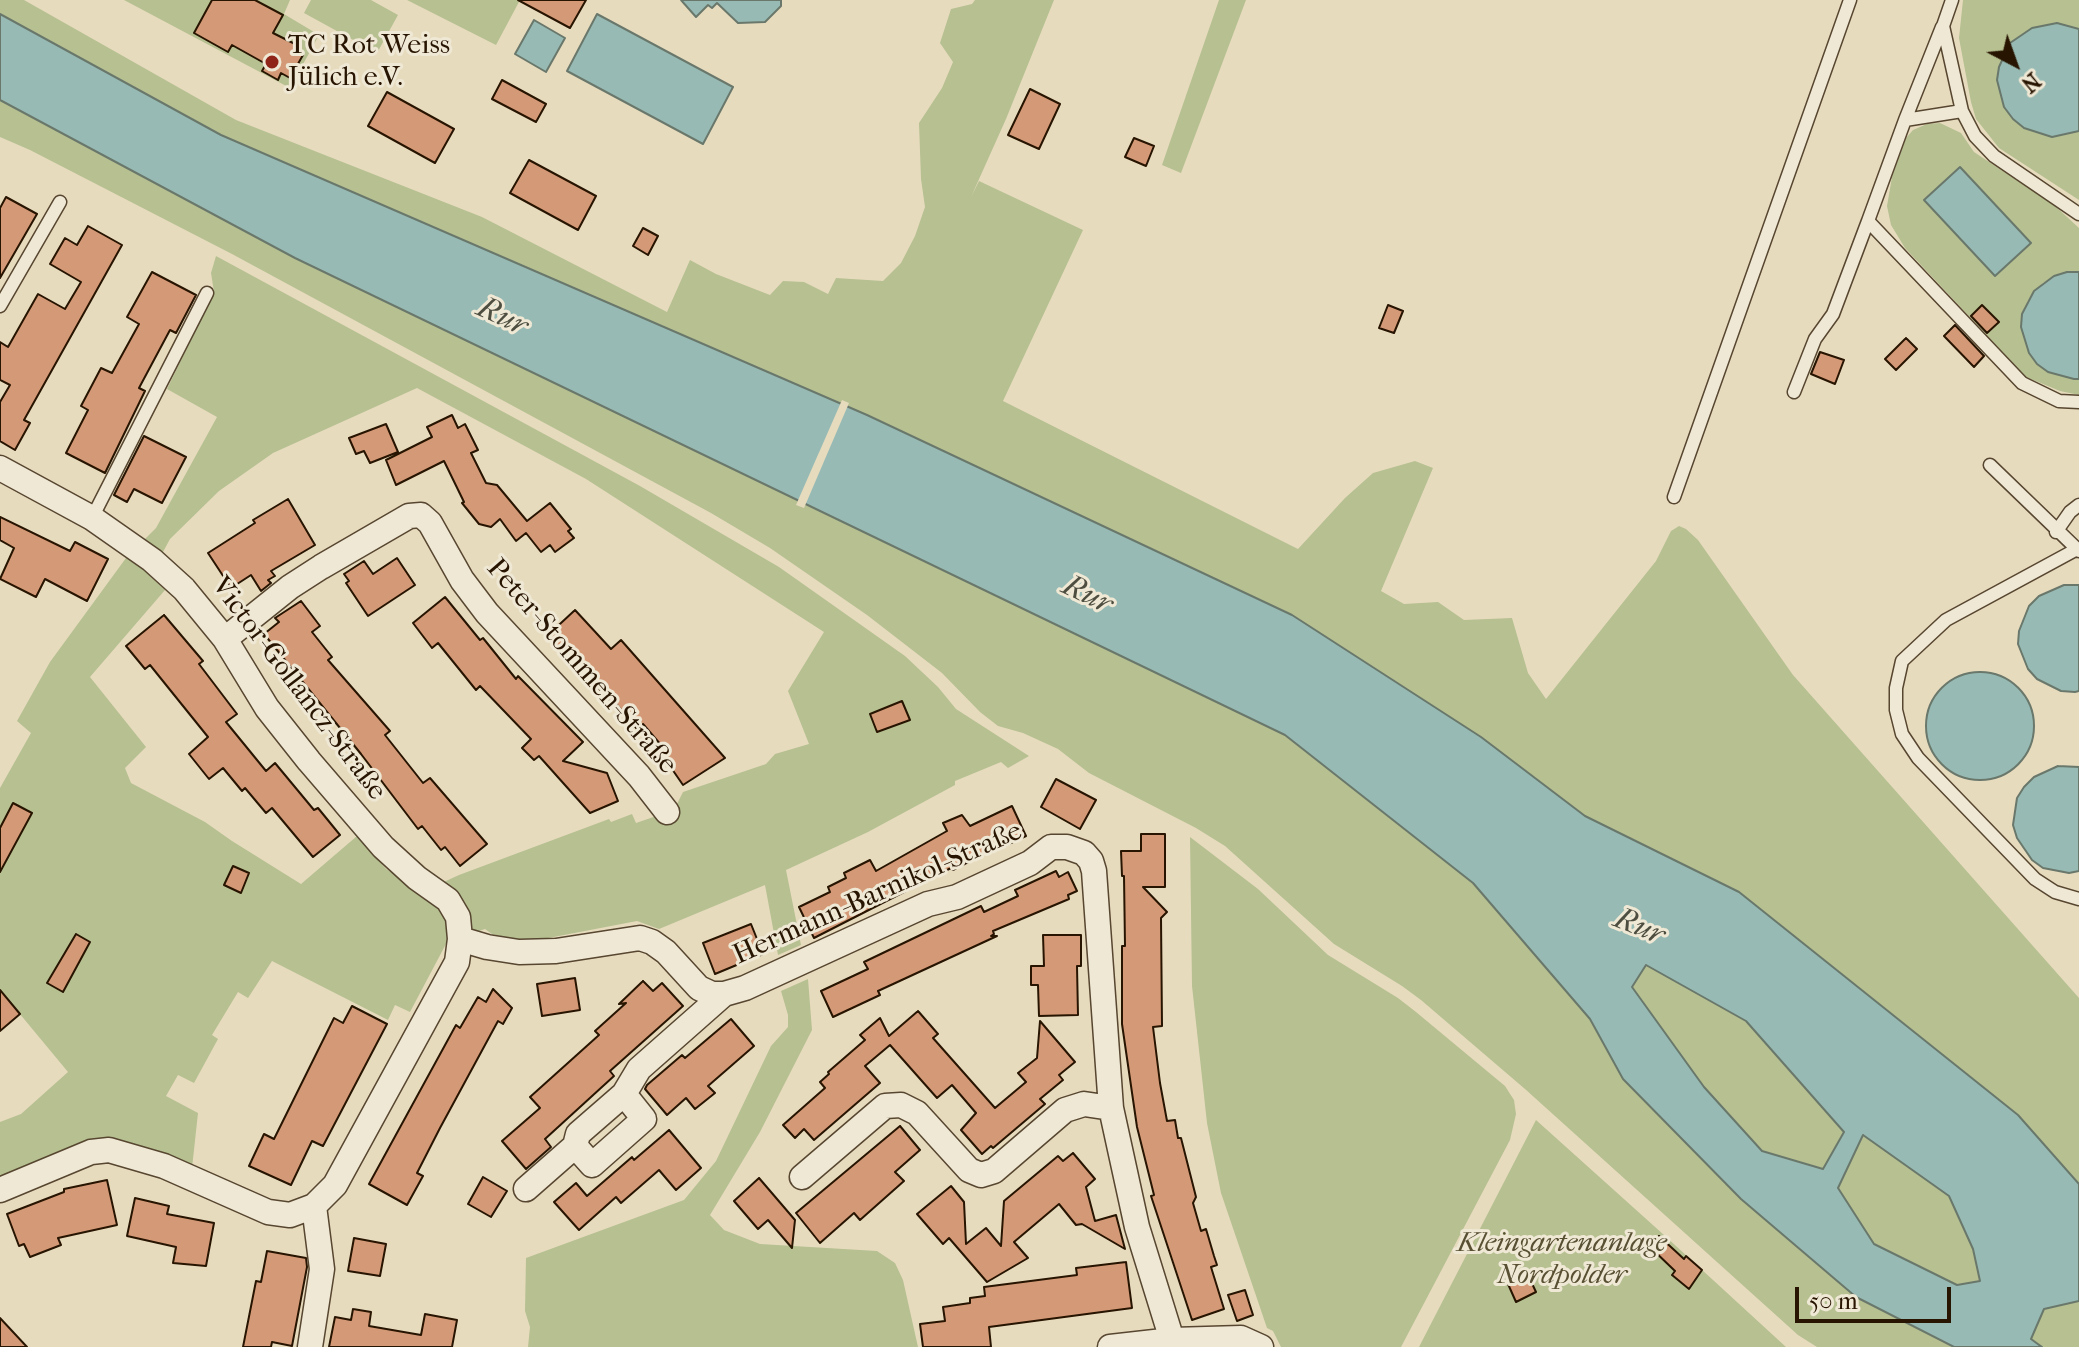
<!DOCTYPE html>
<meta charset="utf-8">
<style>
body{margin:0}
#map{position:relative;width:2079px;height:1347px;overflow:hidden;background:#e7dbbe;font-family:"IM FELL French Canon",serif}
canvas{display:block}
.north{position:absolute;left:1975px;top:24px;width:80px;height:80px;-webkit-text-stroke:6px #efe8d5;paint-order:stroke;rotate:139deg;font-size:22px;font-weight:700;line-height:32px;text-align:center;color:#271401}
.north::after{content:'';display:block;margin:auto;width:28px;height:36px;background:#271401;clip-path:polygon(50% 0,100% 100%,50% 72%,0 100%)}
.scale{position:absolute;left:1795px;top:1287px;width:156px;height:36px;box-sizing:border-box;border:4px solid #271401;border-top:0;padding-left:10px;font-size:24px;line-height:28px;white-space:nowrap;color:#271401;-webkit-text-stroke:6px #efe8d5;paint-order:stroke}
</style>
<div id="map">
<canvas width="2079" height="1347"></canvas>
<div class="north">N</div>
<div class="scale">50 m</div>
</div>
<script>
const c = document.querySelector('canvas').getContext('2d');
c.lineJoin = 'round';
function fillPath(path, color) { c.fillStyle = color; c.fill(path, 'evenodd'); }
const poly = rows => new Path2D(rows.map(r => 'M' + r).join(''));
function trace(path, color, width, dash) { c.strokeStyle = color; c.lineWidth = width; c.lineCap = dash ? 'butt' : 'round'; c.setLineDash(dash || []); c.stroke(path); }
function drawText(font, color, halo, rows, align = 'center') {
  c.font = font + ' "IM FELL French Canon",serif'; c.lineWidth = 6; c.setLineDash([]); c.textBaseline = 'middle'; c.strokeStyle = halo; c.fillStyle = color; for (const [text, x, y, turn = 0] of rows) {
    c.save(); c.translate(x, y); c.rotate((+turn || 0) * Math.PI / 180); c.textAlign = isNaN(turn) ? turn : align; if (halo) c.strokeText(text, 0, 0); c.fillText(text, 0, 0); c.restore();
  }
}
const green = poly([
 [0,0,24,0,236,120,482,217,667,312,690,260,716,274,770,295,783,281,804,282,828,294,836,278,883,281,901,263,915,236,925,207,921,179,919,123,942,88,953,62,940,43,951,9,972,4,975,0,1054,0,1006,119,971,197,979,181,1083,230,1003,401,1298,549,1345,498,1373,473,1415,461,1433,468,1381,591,1404,604,1438,602,1464,620,1512,618,1528,673,1546,699,1656,561,1671,531,1679,526,1686,529,1698,540,1793,675,2079,998,2079,1184,2018,1115,1739,892,1585,816,1481,737,1292,615,867,415,221,135,0,14],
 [124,0,290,0,284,14,319,35,290,88],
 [311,0,371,0,398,15,377,53,304,13],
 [407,0,520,0,496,45],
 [1219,0,1246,0,1181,173,1162,165],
 [1963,0,2079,0,2079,200,1999,148,1976,119,1971,102,1959,38],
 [0,100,295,258,1285,735,1473,883,1590,1019,1623,1079,1741,1199,1856,1297,1954,1347,1817,1347,1798,1335,1525,1089,1421,1000,1402,986,1334,944,1225,846,1196,828,1089,773,1058,749,1023,733,998,726,980,712,942,673,867,615,770,548,711,513,232,254,30,150,0,137],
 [1940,123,1961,133,1974,152,2054,205,2079,228,2079,272,2067,272,2043,283,2027,302,2074,379,2079,379,2079,395,2060,391,2026,377,1905,248,1891,225,1887,206,1892,177,1906,138,1913,130,1927,124],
 [216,256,640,486,779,567,905,656,938,687,956,709,1029,756,1008,768,1001,762,955,781,955,785,868,832,786,870,801,945,778,955,765,885,659,929,637,921,538,940,514,939,492,934,485,929,447,942,410,1012,395,1005,388,1020,272,961,248,998,238,992,212,1035,218,1039,194,1083,178,1075,166,1096,198,1113,192,1168,131,1145,0,1178,0,1122,21,1114,68,1072,0,990,0,788,31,733,17,721,50,662,126,558,156,528,217,417,167,389,214,292,211,273],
 [417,388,586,479,824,632,788,691,809,744,775,754,766,764,683,792,674,810,636,823,632,814,611,822,609,819,459,875,422,892,386,869,357,836,301,884,232,841,205,822,131,783,125,768,146,747,90,677,165,590,150,576,170,539,219,491,273,453],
 [1190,837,1258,889,1328,955,1398,998,1416,1012,1505,1086,1514,1100,1516,1114,1510,1140,1401,1347,1281,1347,1273,1331,1267,1328,1221,1193,1207,1123,1192,986],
 [1646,965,1746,1021,1844,1131,1824,1169,1762,1151,1704,1087,1632,987],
 [808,979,812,1030,760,1132,710,1215,724,1230,760,1244,877,1251,895,1263,903,1280,918,1347,528,1347,530,1327,525,1311,526,1258,684,1200,716,1161,771,1046,788,1027,788,1015,781,991],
 [1536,1120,1664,1235,1786,1347,1419,1347],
 [1863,1134,1949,1196,1973,1249,1981,1281,1956,1285,1874,1244,1838,1188],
 [2077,1300,2079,1301,2079,1347,2042,1347,2031,1340,2044,1309]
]);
const water = poly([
 [681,0,781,0,781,6,765,22,738,23,717,3,712,8,708,5,696,17,681,0],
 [0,14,221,135,867,415,1292,615,1481,737,1585,816,1739,892,2018,1115,2079,1184,2079,1301,2044,1309,2031,1339,2042,1347,1954,1347,1856,1297,1741,1199,1623,1079,1590,1019,1473,883,1285,735,295,258,0,100,0,14],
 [1646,965,1746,1021,1844,1132,1823,1169,1762,1151,1704,1087,1632,987,1646,965],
 [1863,1135,1949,1196,1973,1249,1980,1281,1957,1285,1874,1244,1838,1188,1863,1135],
 [597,14,733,87,703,144,567,71,597,14],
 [534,20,565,38,546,72,515,54,534,20],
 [2057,23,2079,29,2079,131,2052,137,2024,128,2013,119,2004,107,1997,80,1999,67,2010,43,2032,28,2057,23],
 [1960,167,2031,243,1995,276,1924,200,1960,167],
 [2067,272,2079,272,2079,379,2074,379,2048,372,2037,364,2029,353,2021,327,2022,314,2034,291,2054,276,2067,272],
 [2064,585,2079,585,2079,691,2075,692,2061,691,2037,679,2028,669,2018,644,2019,631,2029,606,2039,596,2064,585],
 '1926 726a54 54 0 1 1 108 0a54 54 0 1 1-108 0Z',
 [2058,766,2079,767,2079,871,2069,873,2043,868,2032,860,2017,838,2013,825,2017,798,2024,787,2034,777,2058,766]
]);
const pier = poly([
 [842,400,849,403,804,508,796,505]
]);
const building = poly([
 [212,0,255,0,283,15,273,33,297,45,294,50,303,55,290,78,281,73,278,80,262,71,266,64,232,45,228,52,194,33,212,0],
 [518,0,586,0,570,28,518,0],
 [502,80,546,104,536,122,492,99,502,80],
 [1030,89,1060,104,1039,149,1008,135,1030,89],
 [387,92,454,129,435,163,368,126,387,92],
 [1134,138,1154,146,1146,166,1125,157,1134,138],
 [529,160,596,196,578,230,510,193,529,160],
 [6,197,37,214,0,278,0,208,6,197],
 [88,226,122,245,24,420,30,423,15,450,0,441,0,402,10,385,0,380,0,342,8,347,38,294,65,309,81,282,50,264,65,238,77,245,88,226],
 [643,228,658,236,648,255,633,246,643,228],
 [152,272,196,295,176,333,170,330,139,388,145,391,105,473,66,453,88,410,81,406,101,368,112,373,139,324,127,317,152,272],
 [1388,305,1403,311,1394,333,1379,328,1388,305],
 [1982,305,1999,322,1987,333,1971,316,1982,305],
 [1955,325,1984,356,1974,367,1944,336,1955,325],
 [1906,338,1917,349,1896,370,1885,359,1906,338],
 [1820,352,1844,360,1835,384,1811,374,1820,352],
 [452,415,458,428,465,424,478,450,471,453,486,483,497,485,527,521,550,503,571,529,568,531,574,538,555,552,550,545,541,552,526,533,516,541,500,519,491,527,479,524,462,503,464,502,444,461,396,485,386,460,432,437,427,427,452,415],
 [386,424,398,452,370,463,364,451,356,454,349,438,386,424],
 [144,436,186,457,162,503,134,489,127,502,114,495,144,436],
 [288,499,315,545,271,571,275,576,268,580,271,583,261,591,251,575,231,588,208,553,255,523,253,520,288,499],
 [0,517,70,551,75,542,108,559,87,601,45,579,36,597,0,579,14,548,0,540,0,517],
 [397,558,415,585,368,616,346,583,349,581,344,574,364,561,373,574,397,558],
 [445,597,480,640,483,638,516,679,518,676,583,742,563,761,607,773,618,801,590,813,539,756,534,760,522,748,531,739,480,686,476,690,438,643,432,648,413,623,445,597],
 [301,601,320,626,312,632,332,657,328,660,390,731,385,735,423,783,430,778,487,844,460,866,445,847,441,850,422,826,418,829,361,754,264,634,279,622,275,618,301,601],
 [575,610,611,649,621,640,725,758,683,785,663,756,667,752,643,724,637,729,613,700,611,702,574,660,571,662,547,636,575,610],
 [164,615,203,661,199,664,237,714,226,722,266,771,275,763,314,810,318,808,340,835,313,857,272,808,266,813,245,788,242,791,223,768,209,779,189,754,208,737,150,665,145,669,126,646,164,615],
 [902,701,910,720,877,732,870,714,902,701],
 [1056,779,1096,800,1080,829,1041,807,1056,779],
 [13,803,32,813,0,872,0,828,13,803],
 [1012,806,1026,836,998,849,997,847,953,870,951,868,814,938,799,907,830,892,828,887,846,878,844,873,870,860,876,871,947,831,943,823,962,815,970,826,1012,806],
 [1141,834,1165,834,1165,887,1143,887,1167,912,1161,918,1162,1026,1153,1027,1160,1083,1167,1121,1175,1120,1178,1138,1181,1138,1196,1197,1193,1203,1201,1231,1206,1229,1214,1256,1217,1265,1211,1267,1224,1309,1192,1320,1151,1196,1154,1195,1137,1127,1122,1024,1122,946,1125,946,1124,876,1122,876,1121,851,1141,851,1141,834],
 [233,866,249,873,241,893,224,885,233,866],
 [1056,871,1059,877,1068,872,1077,891,1068,895,1069,899,993,931,994,934,991,936,997,936,878,991,880,995,833,1017,821,991,868,969,864,962,981,906,984,912,1018,896,1015,890,1056,871],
 [751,924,763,954,715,974,703,943,751,924],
 [76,934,90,942,63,992,47,983,76,934],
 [1043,935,1081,935,1081,966,1077,966,1078,1015,1039,1016,1038,985,1031,985,1031,966,1044,966,1043,935],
 [575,978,580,1010,542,1016,537,984,575,978],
 [643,981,653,991,662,983,683,1006,610,1071,614,1076,545,1139,551,1147,526,1169,502,1141,540,1108,530,1097,599,1035,595,1031,626,1003,619,1004,643,981],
 [493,989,512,1008,503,1024,498,1021,440,1128,417,1173,423,1176,407,1205,369,1184,456,1025,460,1028,478,997,486,1002,493,989],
 [0,990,20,1014,0,1031,0,990],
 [352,1006,387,1024,323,1146,312,1141,291,1185,249,1166,264,1134,274,1139,334,1018,343,1023,352,1006],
 [918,1011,938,1034,933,1038,995,1108,1026,1082,1018,1073,1037,1058,1040,1021,1075,1062,1059,1075,1063,1080,1040,1099,1045,1104,993,1148,991,1146,982,1154,961,1130,976,1113,952,1085,937,1098,890,1045,865,1066,880,1083,814,1140,804,1129,795,1138,783,1125,825,1088,820,1082,829,1074,828,1072,865,1040,860,1035,880,1018,889,1036,918,1011],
 [731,1019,754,1046,708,1086,715,1093,695,1109,686,1098,667,1115,645,1089,647,1085,682,1055,685,1058,731,1019],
 [900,1126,920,1150,895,1172,904,1181,860,1220,854,1213,820,1243,796,1213,900,1126],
 [669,1130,701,1168,676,1190,659,1170,621,1203,616,1197,579,1230,554,1202,576,1183,587,1196,632,1157,634,1160,669,1130],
 [1073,1153,1095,1179,1086,1187,1095,1221,1116,1215,1125,1249,1082,1224,1076,1225,1059,1204,1014,1242,1028,1258,987,1282,949,1238,943,1244,917,1214,951,1186,964,1202,966,1244,986,1228,1001,1246,1004,1201,1058,1156,1063,1161,1073,1153],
 [483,1177,507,1191,491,1217,468,1204,483,1177],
 [759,1178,795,1220,792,1248,768,1220,758,1229,734,1201,759,1178],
 [107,1180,117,1225,58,1238,61,1245,30,1257,24,1244,19,1246,7,1214,64,1192,64,1189,107,1180],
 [135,1198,169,1206,167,1214,214,1223,206,1266,173,1263,176,1247,127,1236,135,1198],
 [1659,1236,1684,1259,1686,1256,1702,1270,1689,1289,1672,1275,1675,1271,1649,1246,1659,1236],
 [354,1238,386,1244,380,1276,348,1271,354,1238],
 [267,1251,306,1258,307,1267,292,1346,272,1342,271,1347,243,1347,256,1281,261,1282,267,1251],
 [1126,1262,1132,1308,989,1327,991,1347,923,1347,920,1324,945,1321,943,1307,970,1303,970,1298,985,1296,984,1287,1077,1275,1076,1268,1126,1262],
 [1528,1275,1536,1292,1516,1302,1508,1284,1528,1275],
 [1245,1290,1253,1315,1237,1321,1228,1295,1245,1290],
 [353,1309,371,1312,369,1326,421,1335,425,1314,457,1320,452,1347,329,1347,335,1317,351,1320,353,1309],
 [0,1318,27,1347,0,1347,0,1318]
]);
const lane = poly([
 [1952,0,1943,26,1962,111,1975,136,1994,156,2079,214],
 [1962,111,1905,120,1868,221,2022,383,2059,401,2079,402],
 [1905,120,1942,27],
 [0,306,60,202],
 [1794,392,1815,339,1833,314,1868,221],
 [1990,465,2077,549],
 [1674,497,1850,0],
 [92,518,207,293],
 [2056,532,2070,512,2079,505],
 [2079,551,2077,549,1946,620,1902,661,1896,688,1896,710,1902,734,1918,758,2035,879,2055,892,2079,899]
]);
const street = poly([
 [0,468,92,518,152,560,184,589,225,639,267,708,309,761,383,847,417,878,448,900,458,917,460,939,457,962,335,1185,314,1206,290,1215,268,1212,164,1166,109,1150,91,1152,0,1190],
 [225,639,290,587,321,567,409,516,421,515,430,523,462,580,487,613,639,776,667,812],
 [460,939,487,947,519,952,556,951,640,938,652,942,666,952,699,988,712,994,724,994,745,988,928,904,957,897,1030,863,1051,847,1067,847,1084,853,1091,861,1094,871,1111,1108,1137,1227,1172,1340],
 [575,1146,592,1165,644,1119,624,1094],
 [802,1177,885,1106,901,1105,917,1113,969,1170,981,1175,994,1171,1065,1110,1084,1104,1111,1108],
 [526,1189,575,1146,578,1134,624,1094,639,1069,724,994],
 [310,1347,322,1269,314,1206],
 [1110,1347,1172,1340,1241,1338,1261,1347]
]);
const markers = [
 [272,62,8,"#8f2418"]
];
const poiNames = [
 ["TC Rot Weiss",288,46],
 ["Jülich e.V.",288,78]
];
const streetNames = [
 ["Peter-Stommen-Straße",581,667,49],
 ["Victor-Gollancz-Straße",298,689,53],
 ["Hermann-Barnikol-Straße",878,894,-24]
];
const parkNames = [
 ["Kleingartenanlage",1562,1244],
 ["Nordpolder",1562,1276]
];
const waterNames = [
 ["Rur",502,318,25],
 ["Rur",1087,596,26],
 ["Rur",1639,928,22]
];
fillPath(green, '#b6c091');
fillPath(water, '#97bbb4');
trace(water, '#6a786c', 2);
fillPath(pier, '#e7dbbe');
fillPath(building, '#d49976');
trace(building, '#271401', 2);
trace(lane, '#574630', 15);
trace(street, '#574630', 27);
trace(lane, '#efe8d5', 12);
trace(street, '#efe8d5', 24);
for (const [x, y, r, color] of markers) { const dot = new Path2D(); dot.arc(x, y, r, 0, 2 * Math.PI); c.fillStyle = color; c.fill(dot); trace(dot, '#efe8d5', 3); }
drawText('28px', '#271401', '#efe8d5', poiNames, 'left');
drawText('28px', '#271401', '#efe8d5', streetNames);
drawText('italic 28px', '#595033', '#efe8d5', parkNames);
drawText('italic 30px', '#4e4e40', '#efe8d5', waterNames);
</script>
